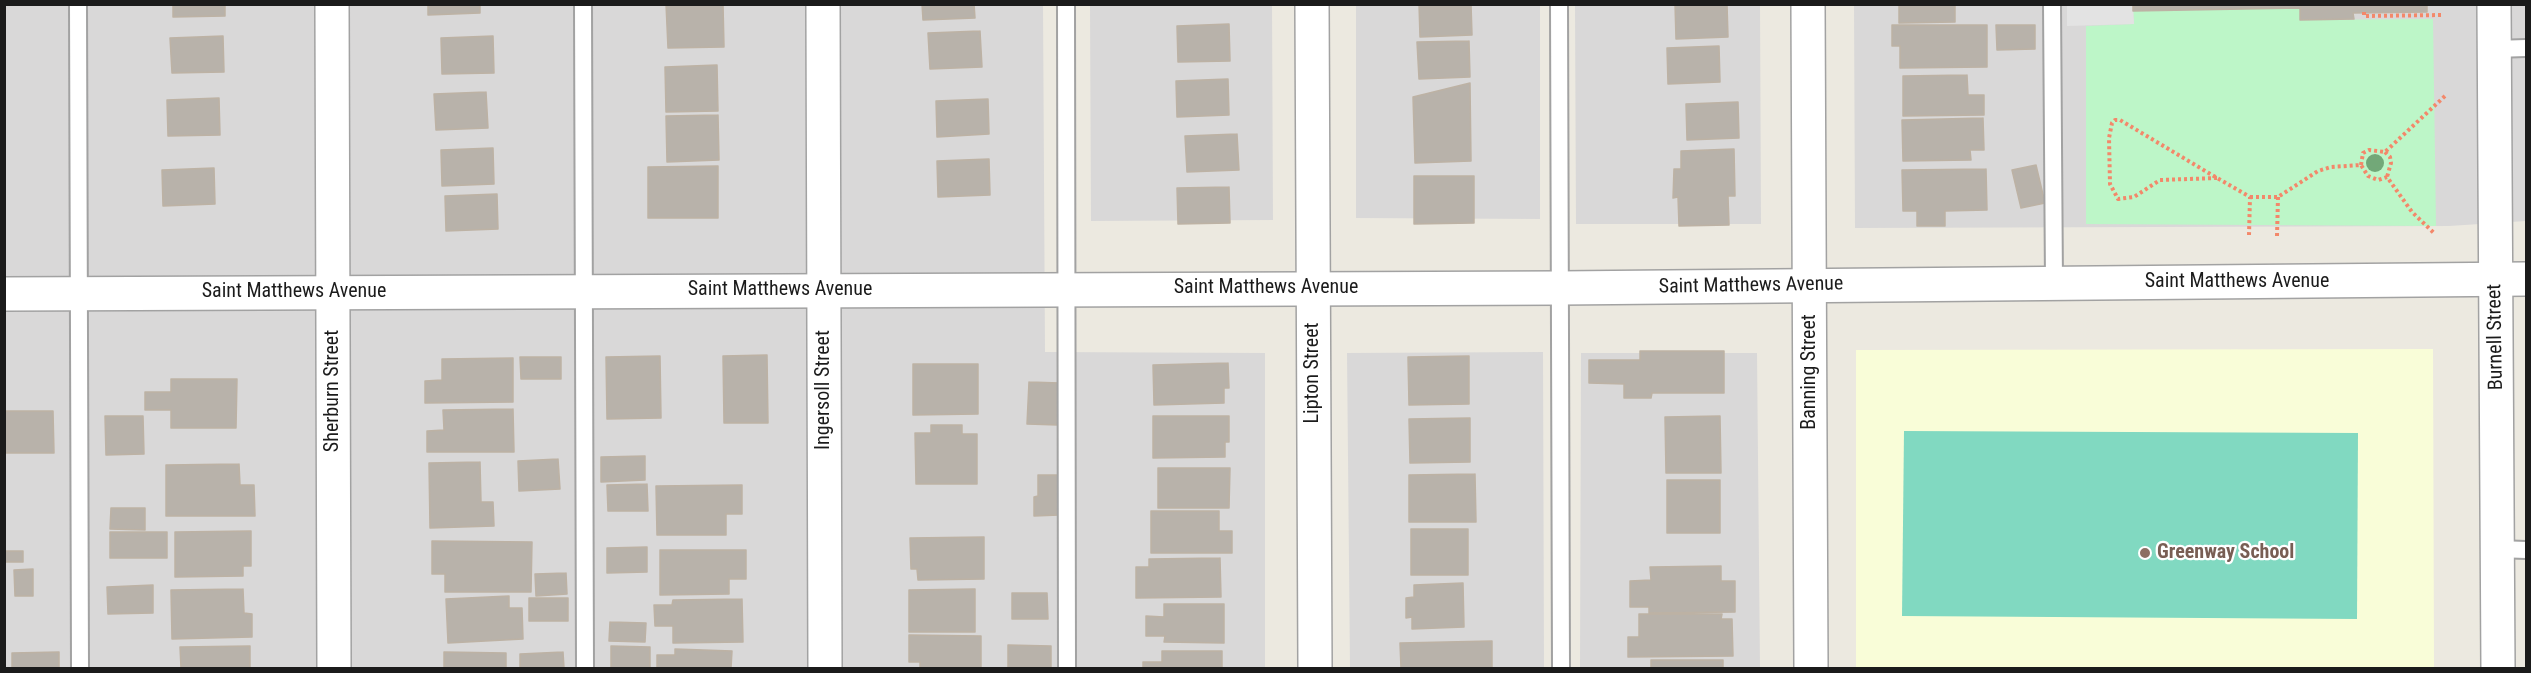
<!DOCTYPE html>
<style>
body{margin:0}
#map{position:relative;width:2531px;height:673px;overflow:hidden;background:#ece9e0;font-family:"Roboto Condensed",sans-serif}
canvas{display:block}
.frame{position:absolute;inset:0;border:6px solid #1b1b1b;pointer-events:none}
</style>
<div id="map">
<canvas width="2531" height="673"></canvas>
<div class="frame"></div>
</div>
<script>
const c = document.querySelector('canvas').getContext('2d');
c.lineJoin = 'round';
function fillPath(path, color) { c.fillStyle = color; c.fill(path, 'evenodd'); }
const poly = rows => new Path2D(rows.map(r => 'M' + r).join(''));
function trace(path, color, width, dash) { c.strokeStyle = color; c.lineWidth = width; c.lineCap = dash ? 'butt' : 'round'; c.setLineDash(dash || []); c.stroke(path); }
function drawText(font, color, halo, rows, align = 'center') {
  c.font = font + ' "Roboto Condensed",sans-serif'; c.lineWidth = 4.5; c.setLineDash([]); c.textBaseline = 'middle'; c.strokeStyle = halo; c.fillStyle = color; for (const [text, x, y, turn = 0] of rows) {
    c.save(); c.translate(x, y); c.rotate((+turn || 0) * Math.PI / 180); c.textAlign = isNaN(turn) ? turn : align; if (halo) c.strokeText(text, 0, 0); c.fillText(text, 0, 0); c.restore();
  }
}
const residential = poly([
 [4,5,1043,5,1045,352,1265,353,1265,668,5,668],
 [1090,5,1272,5,1273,220,1091,221],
 [1356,5,1540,5,1540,219,1356,218],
 [1575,5,1760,5,1761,224,1576,224],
 [1854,5,2526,5,2526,221,2449,226,1855,228],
 [1543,352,1544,668,1350,668,1347,353],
 [1581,353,1757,353,1760,668,1580,668]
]);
const education = poly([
 [2433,349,2434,668,1856,668,1856,350]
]);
const park = poly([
 [2300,8,2301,20,2433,19,2436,226,2086,224,2086,26,2134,24,2133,11]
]);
const pitch = poly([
 [1904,431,2358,433,2357,619,1902,616]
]);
const parking = poly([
 [2067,5,2133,5,2134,24,2067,26]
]);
const building = poly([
 [173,4,225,4,225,16,173,17,173,4],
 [428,4,480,4,480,13,428,15,428,4],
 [666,4,723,4,724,47,668,48,666,4],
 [922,4,974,4,975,18,923,20,922,4],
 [1419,4,1471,4,1472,35,1420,37,1419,4],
 [1675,4,1727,4,1728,37,1676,39,1675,4],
 [1899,4,1955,4,1955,22,1899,23,1899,4],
 [2133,4,2427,4,2427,12,2353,13,2354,19,2300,20,2300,8,2133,11,2133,4],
 [1229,24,1230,61,1178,62,1177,26,1229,24],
 [1892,25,1987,25,1987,67,1900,68,1900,46,1892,46,1892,25],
 [1996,25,2035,25,2035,49,1997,50,1996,25],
 [980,31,982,67,930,69,928,33,980,31],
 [223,36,224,72,172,73,170,38,223,36],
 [493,36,494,73,442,74,441,38,493,36],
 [1469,41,1470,77,1419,79,1417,42,1469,41],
 [1719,46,1720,82,1668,84,1667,48,1719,46],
 [717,65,718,111,666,112,665,67,717,65],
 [1967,75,1968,95,1984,95,1984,115,1903,116,1903,76,1967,75],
 [1228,79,1229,115,1177,117,1176,81,1228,79],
 [1470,83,1471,161,1415,163,1413,97,1470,83],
 [486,92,488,128,436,130,434,94,486,92],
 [219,98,220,135,168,136,167,100,219,98],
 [988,99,989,134,937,137,936,101,988,99],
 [1738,102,1739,138,1687,140,1686,104,1738,102],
 [718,115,719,160,667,162,666,116,718,115],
 [1983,118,1984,150,1970,150,1971,160,1903,161,1902,120,1983,118],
 [1237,134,1239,170,1187,172,1185,136,1237,134],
 [493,148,494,184,442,186,441,150,493,148],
 [1734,149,1735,196,1728,196,1729,225,1679,226,1678,197,1673,198,1674,169,1681,169,1681,151,1734,149],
 [989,159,990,195,938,197,937,161,989,159],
 [2036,165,2045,203,2021,208,2012,170,2036,165],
 [718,166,718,218,648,218,648,167,718,166],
 [214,168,215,204,163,206,162,170,214,168],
 [1986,169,1987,210,1945,211,1945,226,1917,226,1917,211,1903,211,1902,170,1986,169],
 [1414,176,1474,176,1474,223,1414,224,1414,176],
 [1229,187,1230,223,1178,224,1177,188,1229,187],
 [497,194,498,229,446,231,445,196,497,194],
 [1640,351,1724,351,1724,393,1652,393,1651,398,1624,398,1624,384,1589,383,1589,360,1640,360,1640,351],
 [767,355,768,423,724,423,723,356,767,355],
 [660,356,661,418,607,419,606,357,660,356],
 [1469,356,1469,404,1409,405,1408,357,1469,356],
 [520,357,561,357,561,379,521,379,520,357],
 [513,358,513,402,425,403,425,381,442,380,442,359,513,358],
 [1228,363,1229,388,1224,388,1224,403,1154,405,1153,365,1228,363],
 [913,364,978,364,978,414,913,415,913,364],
 [171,379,237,379,236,428,171,428,171,410,145,410,145,392,171,392,171,379],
 [1029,382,1060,383,1058,425,1027,424,1029,382],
 [513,409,514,452,427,452,427,431,444,430,443,410,513,409],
 [5,411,53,411,54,453,5,453,5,411],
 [105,416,143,416,144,454,106,455,105,416],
 [1153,416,1229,416,1229,442,1225,442,1225,457,1153,458,1153,416],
 [1720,416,1721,473,1666,473,1665,417,1720,416],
 [1470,418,1470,462,1410,463,1409,419,1470,418],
 [931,425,962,425,962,434,977,434,977,484,916,484,915,433,931,433,931,425],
 [645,456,645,480,601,482,601,457,645,456],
 [558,459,560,489,519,491,518,461,558,459],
 [480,462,481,502,493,502,494,526,430,528,429,463,480,462],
 [239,464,240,485,254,485,255,516,166,516,166,465,239,464],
 [1158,468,1230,468,1229,508,1158,508,1158,468],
 [1475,474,1476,522,1409,522,1409,475,1475,474],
 [1038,475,1059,475,1059,515,1034,516,1034,497,1038,496,1038,475],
 [1667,480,1720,480,1720,533,1667,533,1667,480],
 [647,484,648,511,608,511,607,485,647,484],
 [742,485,742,514,726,514,726,535,657,535,656,486,742,485],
 [111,508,145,508,145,530,110,529,111,508],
 [1151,511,1219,511,1219,531,1232,531,1232,553,1151,553,1151,511],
 [1411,529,1468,529,1468,575,1411,575,1411,529],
 [251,531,251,566,243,566,243,576,175,577,175,532,251,531],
 [110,532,167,532,167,558,110,558,110,532],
 [984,537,984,579,918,580,917,569,911,569,910,538,984,537],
 [432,541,532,542,531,592,445,592,445,574,432,574,432,541],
 [647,547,647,572,607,573,607,548,647,547],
 [660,550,746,550,746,579,729,579,729,594,660,595,660,550],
 [4,551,23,551,23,562,4,562,4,551],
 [1220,558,1221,597,1136,598,1136,567,1149,567,1149,559,1220,558],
 [1721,566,1721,581,1735,581,1735,612,1649,613,1649,607,1630,607,1630,581,1651,580,1650,567,1721,566],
 [33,569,33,596,15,596,14,570,33,569],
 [566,573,567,594,536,596,535,574,566,573],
 [1463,583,1464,627,1412,629,1412,617,1406,618,1406,598,1414,597,1414,585,1463,583],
 [153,585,153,613,108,614,107,587,153,585],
 [243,589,244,613,252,614,252,637,172,639,171,590,243,589],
 [975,589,975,632,909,632,909,590,975,589],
 [1012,593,1047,593,1048,619,1012,619,1012,593],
 [509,596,509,608,522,608,523,639,448,643,446,599,509,596],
 [529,598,568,598,568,621,529,621,529,598],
 [742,599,743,642,673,643,673,626,655,626,654,605,672,605,673,600,742,599],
 [1164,604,1224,604,1224,643,1164,642,1165,636,1146,636,1146,616,1164,617,1164,604],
 [1639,614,1722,614,1721,619,1732,619,1733,656,1628,657,1628,637,1639,637,1639,614],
 [610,622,646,623,645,642,609,641,610,622],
 [909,635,981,636,981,668,920,668,920,662,909,662,909,635],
 [1492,641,1492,668,1401,668,1400,643,1492,641],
 [1008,645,1051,646,1051,668,1008,668,1008,645],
 [250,646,250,668,181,668,180,647,250,646],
 [611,646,650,647,650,668,611,668,611,646],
 [675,649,732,651,731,668,657,668,657,655,675,655,675,649],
 [1162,651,1222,651,1222,668,1143,668,1143,662,1162,662,1162,651],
 [59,652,59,668,12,668,12,653,59,652],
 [444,652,506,653,506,668,444,668,444,652],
 [563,652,564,668,520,668,520,654,563,652],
 [1651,660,1723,660,1723,668,1651,668,1651,660]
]);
const path = poly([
 [2364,12,2364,16,2444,15],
 [2385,152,2390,157,2391,163,2387,177],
 [2361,165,2363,153,2369,150,2385,152,2445,96],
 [2217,178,2160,180,2134,197,2118,199,2110,184,2109,138,2112,123,2115,120,2120,120,2217,178,2250,197,2249,235],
 [2250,197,2278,197,2318,171,2331,167,2361,165,2368,176,2378,180,2387,177,2412,212,2435,234],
 [2277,236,2278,197]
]);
const service = poly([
 [78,4,80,668],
 [583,4,585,668],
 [1066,4,1067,668],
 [1559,4,1561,668],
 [2052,4,2054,283],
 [2495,49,2526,48],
 [2498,549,2526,550]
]);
const minor = poly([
 [332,4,334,668],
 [823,4,825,668],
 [1312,4,1315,668],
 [1808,4,1811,668],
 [2494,4,2498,668]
]);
const tertiary = poly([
 [4,294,1560,288,2526,279]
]);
const trees = [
 [2375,163]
];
const markers = [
 [2145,553,6,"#8d6e63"]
];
const streetNames = [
 ["Saint Matthews Avenue",2237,282],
 ["Saint Matthews Avenue",1751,286,-1],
 ["Saint Matthews Avenue",1266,288],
 ["Saint Matthews Avenue",780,290],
 ["Saint Matthews Avenue",294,292],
 ["Burnell Street",2496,337,-91],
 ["Banning Street",1810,372,-90],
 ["Lipton Street",1313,373,-90],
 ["Ingersoll Street",824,390,-90],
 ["Sherburn Street",333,391,-90]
];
const educationNames = [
 ["Greenway School",2157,553]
];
fillPath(residential, '#d9d8d8');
fillPath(education, '#f9fdd8');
fillPath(park, '#bdf6c8');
fillPath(pitch, '#81d9c1');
fillPath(parking, '#e3e3e3');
fillPath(building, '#b8b2aa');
trace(building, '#bdb2a4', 1.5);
trace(service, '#a2a2a2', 20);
trace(minor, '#a2a2a2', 36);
trace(tertiary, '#a2a2a2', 36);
trace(path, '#f3886a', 4, [3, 3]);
trace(service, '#fff', 16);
trace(minor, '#fff', 33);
trace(tertiary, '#fff', 33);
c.fillStyle = '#72a878';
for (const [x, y] of trees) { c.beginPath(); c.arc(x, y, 9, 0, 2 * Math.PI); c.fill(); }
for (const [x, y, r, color] of markers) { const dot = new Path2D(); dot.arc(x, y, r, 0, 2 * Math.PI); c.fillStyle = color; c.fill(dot); trace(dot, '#fff', 2); }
drawText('20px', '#1b1b1b', '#fff', streetNames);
drawText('bold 20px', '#785e54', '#fff', educationNames, 'left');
</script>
